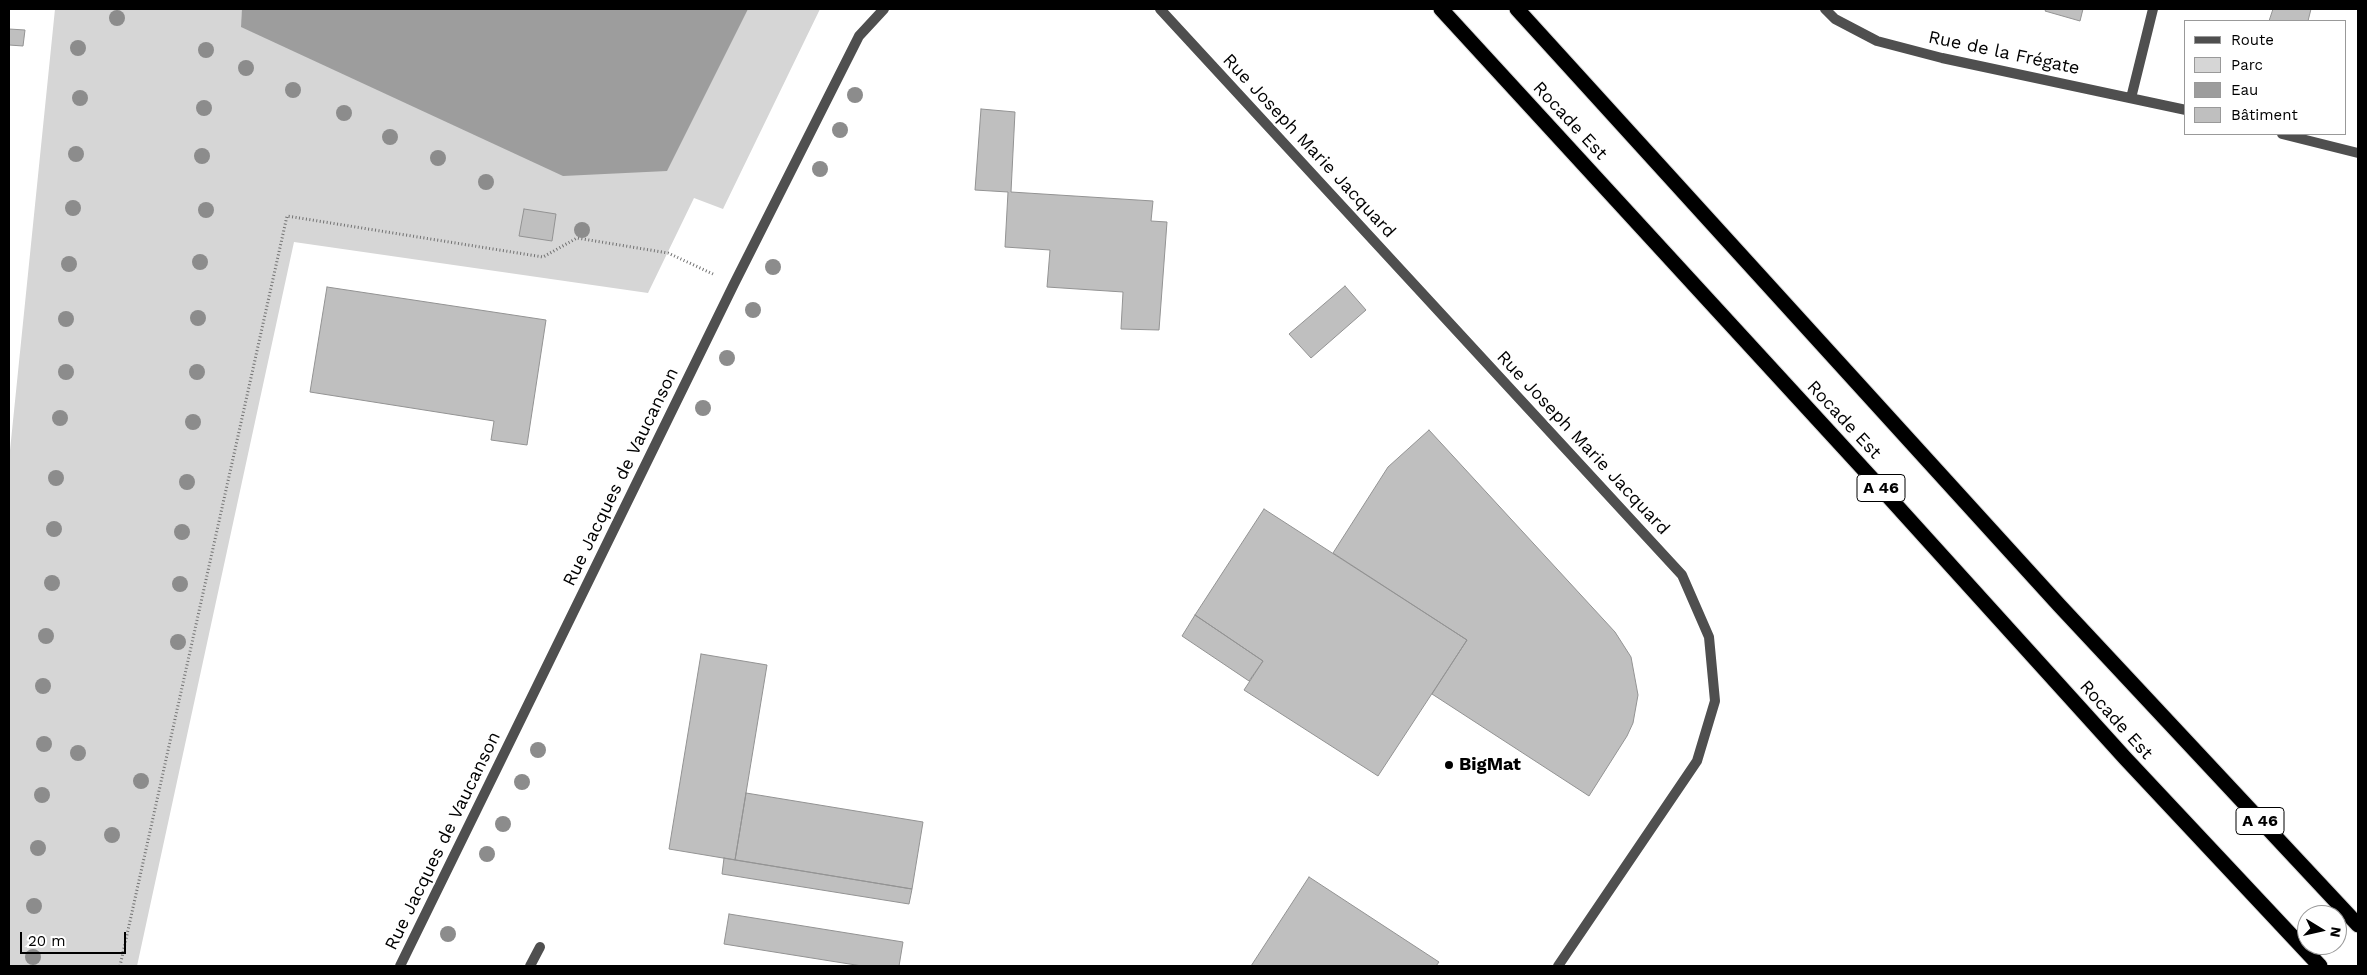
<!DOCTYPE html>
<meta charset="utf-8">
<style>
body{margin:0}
#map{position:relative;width:2367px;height:975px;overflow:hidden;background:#fff;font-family:"Work Sans",sans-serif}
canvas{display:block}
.frame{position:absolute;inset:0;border:10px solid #000;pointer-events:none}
.legend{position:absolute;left:2184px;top:20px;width:162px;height:115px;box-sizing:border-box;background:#fff;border:1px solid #999;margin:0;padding:6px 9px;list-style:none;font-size:15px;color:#000}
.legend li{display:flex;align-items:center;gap:10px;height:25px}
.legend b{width:25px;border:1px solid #999}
.north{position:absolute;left:2297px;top:905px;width:50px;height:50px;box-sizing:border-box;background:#fff;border:1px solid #999;border-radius:50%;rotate:99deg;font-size:14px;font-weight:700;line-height:20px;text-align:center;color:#000}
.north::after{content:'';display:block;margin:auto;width:18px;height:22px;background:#000;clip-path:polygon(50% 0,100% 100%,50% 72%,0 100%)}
.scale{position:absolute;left:20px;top:932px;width:106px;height:22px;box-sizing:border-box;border:2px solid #000;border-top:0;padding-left:6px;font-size:15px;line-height:18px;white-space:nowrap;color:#000;-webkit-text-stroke:4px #fff;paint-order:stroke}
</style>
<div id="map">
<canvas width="2367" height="975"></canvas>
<div class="frame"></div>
<ul class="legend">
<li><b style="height:6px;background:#4f4f4f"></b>Route</li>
<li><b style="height:14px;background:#d6d6d6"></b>Parc</li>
<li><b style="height:14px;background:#9d9d9d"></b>Eau</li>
<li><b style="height:14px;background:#bfbfbf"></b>Bâtiment</li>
</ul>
<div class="north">N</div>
<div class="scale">20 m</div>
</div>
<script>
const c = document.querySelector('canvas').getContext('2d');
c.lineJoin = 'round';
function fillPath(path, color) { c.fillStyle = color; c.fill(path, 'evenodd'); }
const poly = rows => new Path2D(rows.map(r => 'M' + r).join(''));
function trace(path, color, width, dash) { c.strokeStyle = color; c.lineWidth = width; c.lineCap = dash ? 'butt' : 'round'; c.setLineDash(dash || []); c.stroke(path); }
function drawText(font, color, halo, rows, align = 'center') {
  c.font = font + ' "Work Sans",sans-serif'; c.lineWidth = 4.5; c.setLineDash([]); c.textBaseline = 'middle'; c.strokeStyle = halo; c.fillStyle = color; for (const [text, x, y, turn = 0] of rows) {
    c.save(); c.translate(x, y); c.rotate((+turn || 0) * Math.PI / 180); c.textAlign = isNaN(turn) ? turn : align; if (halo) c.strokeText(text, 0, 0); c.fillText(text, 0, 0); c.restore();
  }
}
const green = poly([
 [55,9,820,9,723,209,694,198,648,293,294,242,137,966,9,966,9,460]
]);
const water = poly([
 [242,9,748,9,667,171,563,176,241,27]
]);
const building = poly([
 [2046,9,2083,9,2080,21,2045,11,2046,9],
 [2273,9,2311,9,2308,21,2269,21,2273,9],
 [9,29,25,30,23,46,9,45,9,29],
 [981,109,1015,112,1011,192,1153,201,1151,221,1167,222,1159,330,1121,329,1123,292,1047,287,1050,250,1005,247,1008,192,975,190,981,109],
 [524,209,556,214,552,241,519,236,524,209],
 [1345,286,1366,310,1311,358,1289,334,1345,286],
 [327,287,546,320,527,445,491,440,494,421,310,392,327,287],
 [1429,430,1615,632,1631,657,1638,695,1633,723,1627,736,1589,796,1432,694,1467,640,1333,553,1388,467,1429,430],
 [1264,509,1467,640,1378,776,1244,690,1263,661,1195,615,1264,509],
 [1195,615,1263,661,1249,681,1182,636,1195,615],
 [701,654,767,665,735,860,669,849,701,654],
 [746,793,923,822,912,889,735,860,746,793],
 [724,858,912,889,909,904,722,874,724,858],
 [1309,877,1439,962,1436,966,1251,966,1309,877],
 [729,914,903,942,899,966,862,966,724,944,729,914]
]);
const path = poly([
 [120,966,287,216,543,257,577,238,668,253,713,274]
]);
const service = poly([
 [530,966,540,947]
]);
const minor = poly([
 [1160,9,1682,575,1709,637,1715,701,1697,761,1558,966],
 [1825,9,1835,19,1877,41,1942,58,2186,110],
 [2131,98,2153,9],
 [2282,134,2358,153],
 [400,966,734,284,859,36,884,9]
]);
const motorway = poly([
 [1441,9,1877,484,2125,758,2320,966],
 [1517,9,2059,605,2358,925]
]);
const trees = [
 [117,18],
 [78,48],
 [206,50],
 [246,68],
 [293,90],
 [855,95],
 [80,98],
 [204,108],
 [344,113],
 [840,130],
 [390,137],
 [76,154],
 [202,156],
 [438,158],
 [820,169],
 [486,182],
 [73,208],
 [206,210],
 [582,230],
 [200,262],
 [69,264],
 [773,267],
 [753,310],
 [198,318],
 [66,319],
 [727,358],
 [66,372],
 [197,372],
 [703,408],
 [60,418],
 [193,422],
 [56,478],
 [187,482],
 [54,529],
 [182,532],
 [52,583],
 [180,584],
 [46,636],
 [178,642],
 [43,686],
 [44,744],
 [538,750],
 [78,753],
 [141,781],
 [522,782],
 [42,795],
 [503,824],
 [112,835],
 [38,848],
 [487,854],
 [34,906],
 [448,934],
 [33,957]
];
const markers = [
 [1449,765,5,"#000"]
];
const shields = [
 [1881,488,48],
 [2260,821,48]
];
const shieldNames = [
 ["A 46",1881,488],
 ["A 46",2260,821]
];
const streetNames = [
 ["Rue de la Frégate",2004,53,12],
 ["Rocade Est",1570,121,47],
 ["Rue Joseph Marie Jacquard",1309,146,47],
 ["Rocade Est",1844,420,47],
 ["Rue Joseph Marie Jacquard",1583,443,47],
 ["Rue Jacques de Vaucanson",621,477,-64],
 ["Rocade Est",2116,720,48],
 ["Rue Jacques de Vaucanson",443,841,-64]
];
const poiNames = [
 ["BigMat",1459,765]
];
fillPath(green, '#d6d6d6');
fillPath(water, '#9d9d9d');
fillPath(building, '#bfbfbf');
trace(building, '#939393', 1);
trace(motorway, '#dbdbdb', 17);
trace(path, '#717171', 3, [1, 2.5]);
trace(service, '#4f4f4f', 10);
trace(minor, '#4f4f4f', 10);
trace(motorway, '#000', 15);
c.fillStyle = '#8c8c8c';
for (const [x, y] of trees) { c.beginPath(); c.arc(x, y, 8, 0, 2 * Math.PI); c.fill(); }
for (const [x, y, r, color] of markers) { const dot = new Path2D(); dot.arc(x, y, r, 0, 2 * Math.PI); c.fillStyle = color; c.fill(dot); trace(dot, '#fff', 2); }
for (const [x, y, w] of shields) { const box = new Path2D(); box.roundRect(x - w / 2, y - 13.5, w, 27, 4); c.fillStyle = '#fff'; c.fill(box); trace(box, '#000', 1); }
drawText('bold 16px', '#000', null, shieldNames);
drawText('18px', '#000', '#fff', streetNames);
drawText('bold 18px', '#000', '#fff', poiNames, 'left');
</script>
